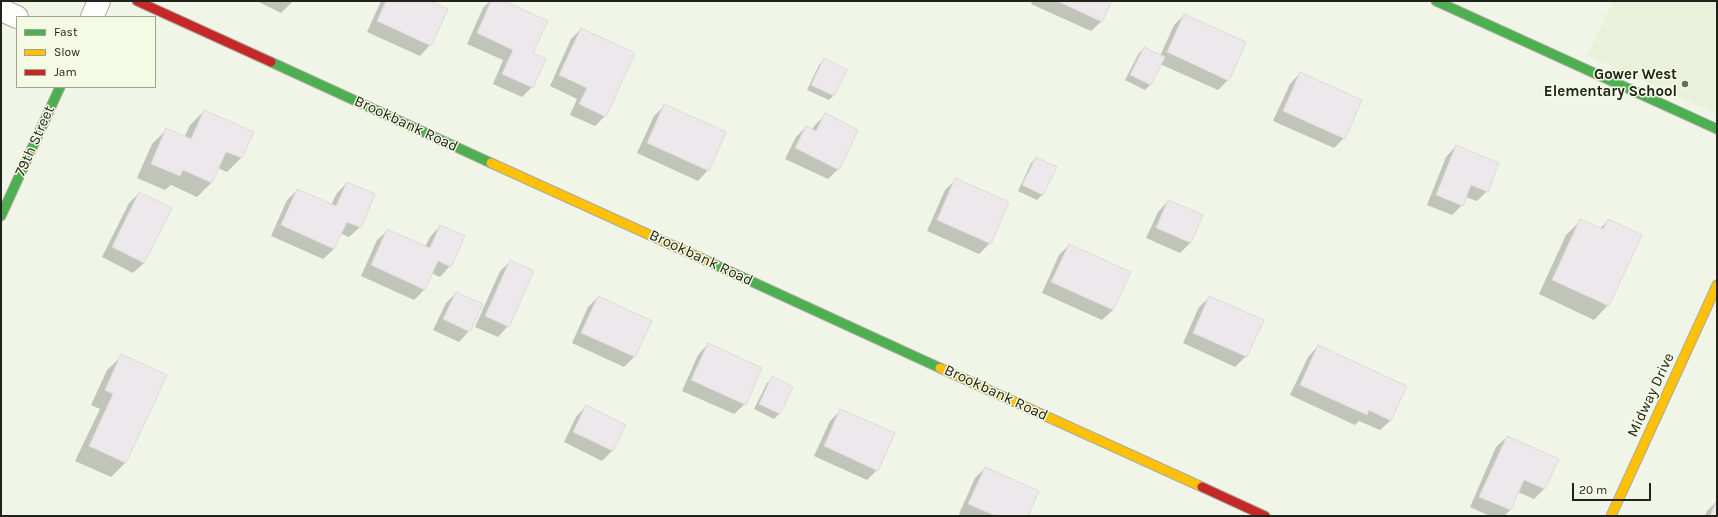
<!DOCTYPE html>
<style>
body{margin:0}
#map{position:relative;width:1718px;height:517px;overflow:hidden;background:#f1f5e8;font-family:Karla,sans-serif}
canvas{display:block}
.frame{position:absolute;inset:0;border:2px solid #21231b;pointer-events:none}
.legend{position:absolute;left:16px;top:16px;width:140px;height:72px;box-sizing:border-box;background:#f4fae3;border:1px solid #a0a493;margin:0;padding:5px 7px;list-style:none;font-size:12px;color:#21231b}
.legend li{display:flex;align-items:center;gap:8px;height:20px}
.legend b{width:20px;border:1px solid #a0a493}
.scale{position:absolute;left:1572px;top:483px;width:79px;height:18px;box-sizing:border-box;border:2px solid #21231b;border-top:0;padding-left:5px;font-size:12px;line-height:14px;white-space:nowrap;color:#21231b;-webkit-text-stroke:3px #f4fae3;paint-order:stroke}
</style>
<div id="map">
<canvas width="1718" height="517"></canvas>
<div class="frame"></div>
<ul class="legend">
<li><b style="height:5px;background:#4caf50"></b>Fast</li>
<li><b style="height:5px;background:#ffc107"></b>Slow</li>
<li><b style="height:5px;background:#c62828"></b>Jam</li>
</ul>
<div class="scale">20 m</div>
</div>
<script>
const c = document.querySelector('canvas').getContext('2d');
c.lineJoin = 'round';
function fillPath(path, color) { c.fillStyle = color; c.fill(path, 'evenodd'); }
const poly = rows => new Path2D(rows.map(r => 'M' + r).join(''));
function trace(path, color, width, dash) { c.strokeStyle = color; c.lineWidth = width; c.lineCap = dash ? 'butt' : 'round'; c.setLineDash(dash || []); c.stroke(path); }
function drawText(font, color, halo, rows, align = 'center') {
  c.font = font + ' Karla,sans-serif'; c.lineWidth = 3; c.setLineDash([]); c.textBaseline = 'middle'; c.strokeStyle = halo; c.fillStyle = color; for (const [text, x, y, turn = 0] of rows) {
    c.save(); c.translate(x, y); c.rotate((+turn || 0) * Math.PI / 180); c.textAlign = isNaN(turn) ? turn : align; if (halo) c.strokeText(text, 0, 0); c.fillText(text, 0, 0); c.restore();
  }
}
const built = poly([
 [1613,1,1717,1,1717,114,1587,55]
]);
const shadow = poly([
 [257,1,293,1,281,13],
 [381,1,428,1,430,45,420,56,367,32],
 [490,1,501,1,532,87,522,97,493,84,503,60,467,44,483,8],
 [1032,1,1111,1,1102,21,1091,31,1031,4],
 [1184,15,1228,80,1218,90,1160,64,1150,85,1145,90,1125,80,1139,53,1144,48,1160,56,1174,25],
 [581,29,605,116,595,126,570,115,577,99,550,86,571,39],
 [824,60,834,95,829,100,807,90,819,65],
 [1300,73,1344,138,1334,148,1273,121,1290,84],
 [665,105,708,170,698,181,637,153,654,116],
 [204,111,253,132,241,158,227,172,218,168,212,182,197,197,171,185,165,190,137,178,152,144,166,130,184,138,190,125],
 [825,115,838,169,828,179,785,159,796,137,806,127,812,130,815,125],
 [1456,146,1487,191,1477,201,1465,197,1462,205,1452,215,1427,205,1446,157],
 [1036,158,1056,168,1042,195,1037,200,1018,191,1031,163],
 [955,180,990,243,979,254,927,231,945,190],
 [347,183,360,227,349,237,340,233,334,249,323,259,271,236,287,200,297,190,331,205,337,193],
 [139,193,144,263,133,273,102,257,129,203],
 [1168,201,1190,243,1180,253,1146,238,1158,212],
 [1581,220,1600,229,1608,220,1608,305,1594,320,1539,294,1566,235],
 [440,226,450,266,440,277,431,273,424,290,414,300,361,276,377,240,388,230,425,247,430,237],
 [1069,245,1129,272,1113,310,1102,320,1042,293,1059,255],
 [511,261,508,326,498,337,475,327,500,271],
 [456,293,469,331,459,342,433,330,446,303],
 [598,297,651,321,634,357,624,367,572,343,588,307],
 [1210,297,1262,321,1246,356,1235,367,1183,343,1199,307],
 [708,344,745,404,734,414,682,391,698,355],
 [1318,346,1391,420,1380,430,1359,421,1355,425,1290,395,1308,357],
 [122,356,166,376,125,463,111,477,75,461,100,409,91,405,107,370],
 [772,378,792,387,779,414,774,419,754,409,767,383],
 [586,406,625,425,612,451,602,461,564,442,576,417],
 [841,410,877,470,867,480,814,456,830,421],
 [1507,437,1544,489,1534,499,1518,492,1510,510,1504,516,1490,516,1470,507,1496,447],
 [985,468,1027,516,963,516,959,514,975,478],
 [1717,501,1717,516,1705,516,1707,511]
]);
const building = poly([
 [386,1,430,1,448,9,431,46,377,21,386,1],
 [491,1,504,1,548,21,533,53,546,59,533,88,502,74,513,50,477,33,491,1],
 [1057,1,1112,1,1102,22,1057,1],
 [1184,14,1246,42,1229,81,1167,52,1184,14],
 [581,28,635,53,606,117,579,104,587,88,559,75,581,28],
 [1144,47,1165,57,1151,85,1130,75,1144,47],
 [824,58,847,70,834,96,811,85,824,58],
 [1300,72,1362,100,1345,139,1283,111,1300,72],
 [664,104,726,132,709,171,647,143,664,104],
 [204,110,254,132,242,158,226,152,212,183,183,170,180,176,151,164,166,128,191,139,204,110],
 [825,113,858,130,839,170,795,148,806,126,816,131,825,113],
 [1456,145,1499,163,1488,192,1471,185,1463,206,1436,195,1456,145],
 [1036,157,1057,167,1043,195,1022,185,1036,157],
 [955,178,1009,202,991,244,937,220,955,178],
 [347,182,375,194,361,228,347,222,334,249,281,225,297,189,336,206,347,182],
 [139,192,172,208,144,263,112,247,139,192],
 [1168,200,1203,215,1191,243,1156,228,1168,200],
 [1580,219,1603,229,1608,219,1642,235,1609,306,1552,280,1580,219],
 [440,225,465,236,451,267,438,261,425,290,371,265,387,229,430,248,440,225],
 [1069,244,1131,272,1113,310,1051,282,1069,244],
 [510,260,534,271,509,327,485,316,510,260],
 [456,292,483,304,470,332,443,319,456,292],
 [598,296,652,321,635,357,581,333,598,296],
 [1209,296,1264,320,1247,357,1193,333,1209,296],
 [708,343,762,368,746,405,691,380,708,343],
 [1318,345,1407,386,1391,421,1369,410,1367,415,1300,385,1318,345],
 [121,354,167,375,126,463,89,446,113,394,105,390,121,354],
 [772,376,793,387,780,414,759,404,772,376],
 [586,405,626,425,613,451,573,432,586,405],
 [840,409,895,433,878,471,824,446,840,409],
 [1507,436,1559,459,1545,489,1524,480,1511,510,1479,497,1507,436],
 [985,467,1039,491,1028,516,996,516,968,504,985,467],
 [1717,500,1717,516,1710,516,1717,500]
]);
const street = poly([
 [1,10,17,17],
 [92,17,99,1]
]);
const fast = poly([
 [1436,1,1717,129],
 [271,62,491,163],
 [1,216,60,87],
 [707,261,940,368]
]);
const slow = poly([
 [491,163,707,261],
 [940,368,1202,487],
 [1611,516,1717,285]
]);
const jam = poly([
 [137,1,271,62],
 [1202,487,1265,516]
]);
const markers = [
 [1685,84,4,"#6a6c63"]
];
const poiNames = [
 ["Gower West",1677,75],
 ["Elementary School",1677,92]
];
const streetNames = [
 ["Brookbank Road",406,124,25],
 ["79th Street",35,141,-66],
 ["Brookbank Road",701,258,25],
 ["Brookbank Road",996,393,25],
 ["Midway Drive",1651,395,-65]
];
fillPath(built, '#eaf0da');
fillPath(shadow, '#0003');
fillPath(building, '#ede8eb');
trace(building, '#dbdad8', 1);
trace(street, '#a7aaa0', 24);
trace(fast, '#a7aaa0', 11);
trace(slow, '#a7aaa0', 11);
trace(jam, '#a7aaa0', 11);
trace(street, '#fdfefc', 22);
trace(fast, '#4caf50', 9);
trace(slow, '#ffc107', 9);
trace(jam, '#c62828', 9);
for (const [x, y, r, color] of markers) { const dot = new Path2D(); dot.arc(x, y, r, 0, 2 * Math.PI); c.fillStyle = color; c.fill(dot); trace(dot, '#f4fae3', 1.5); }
drawText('bold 15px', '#21231b', '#f4fae3', poiNames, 'right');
drawText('15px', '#21231b', '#f4fae3', streetNames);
</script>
